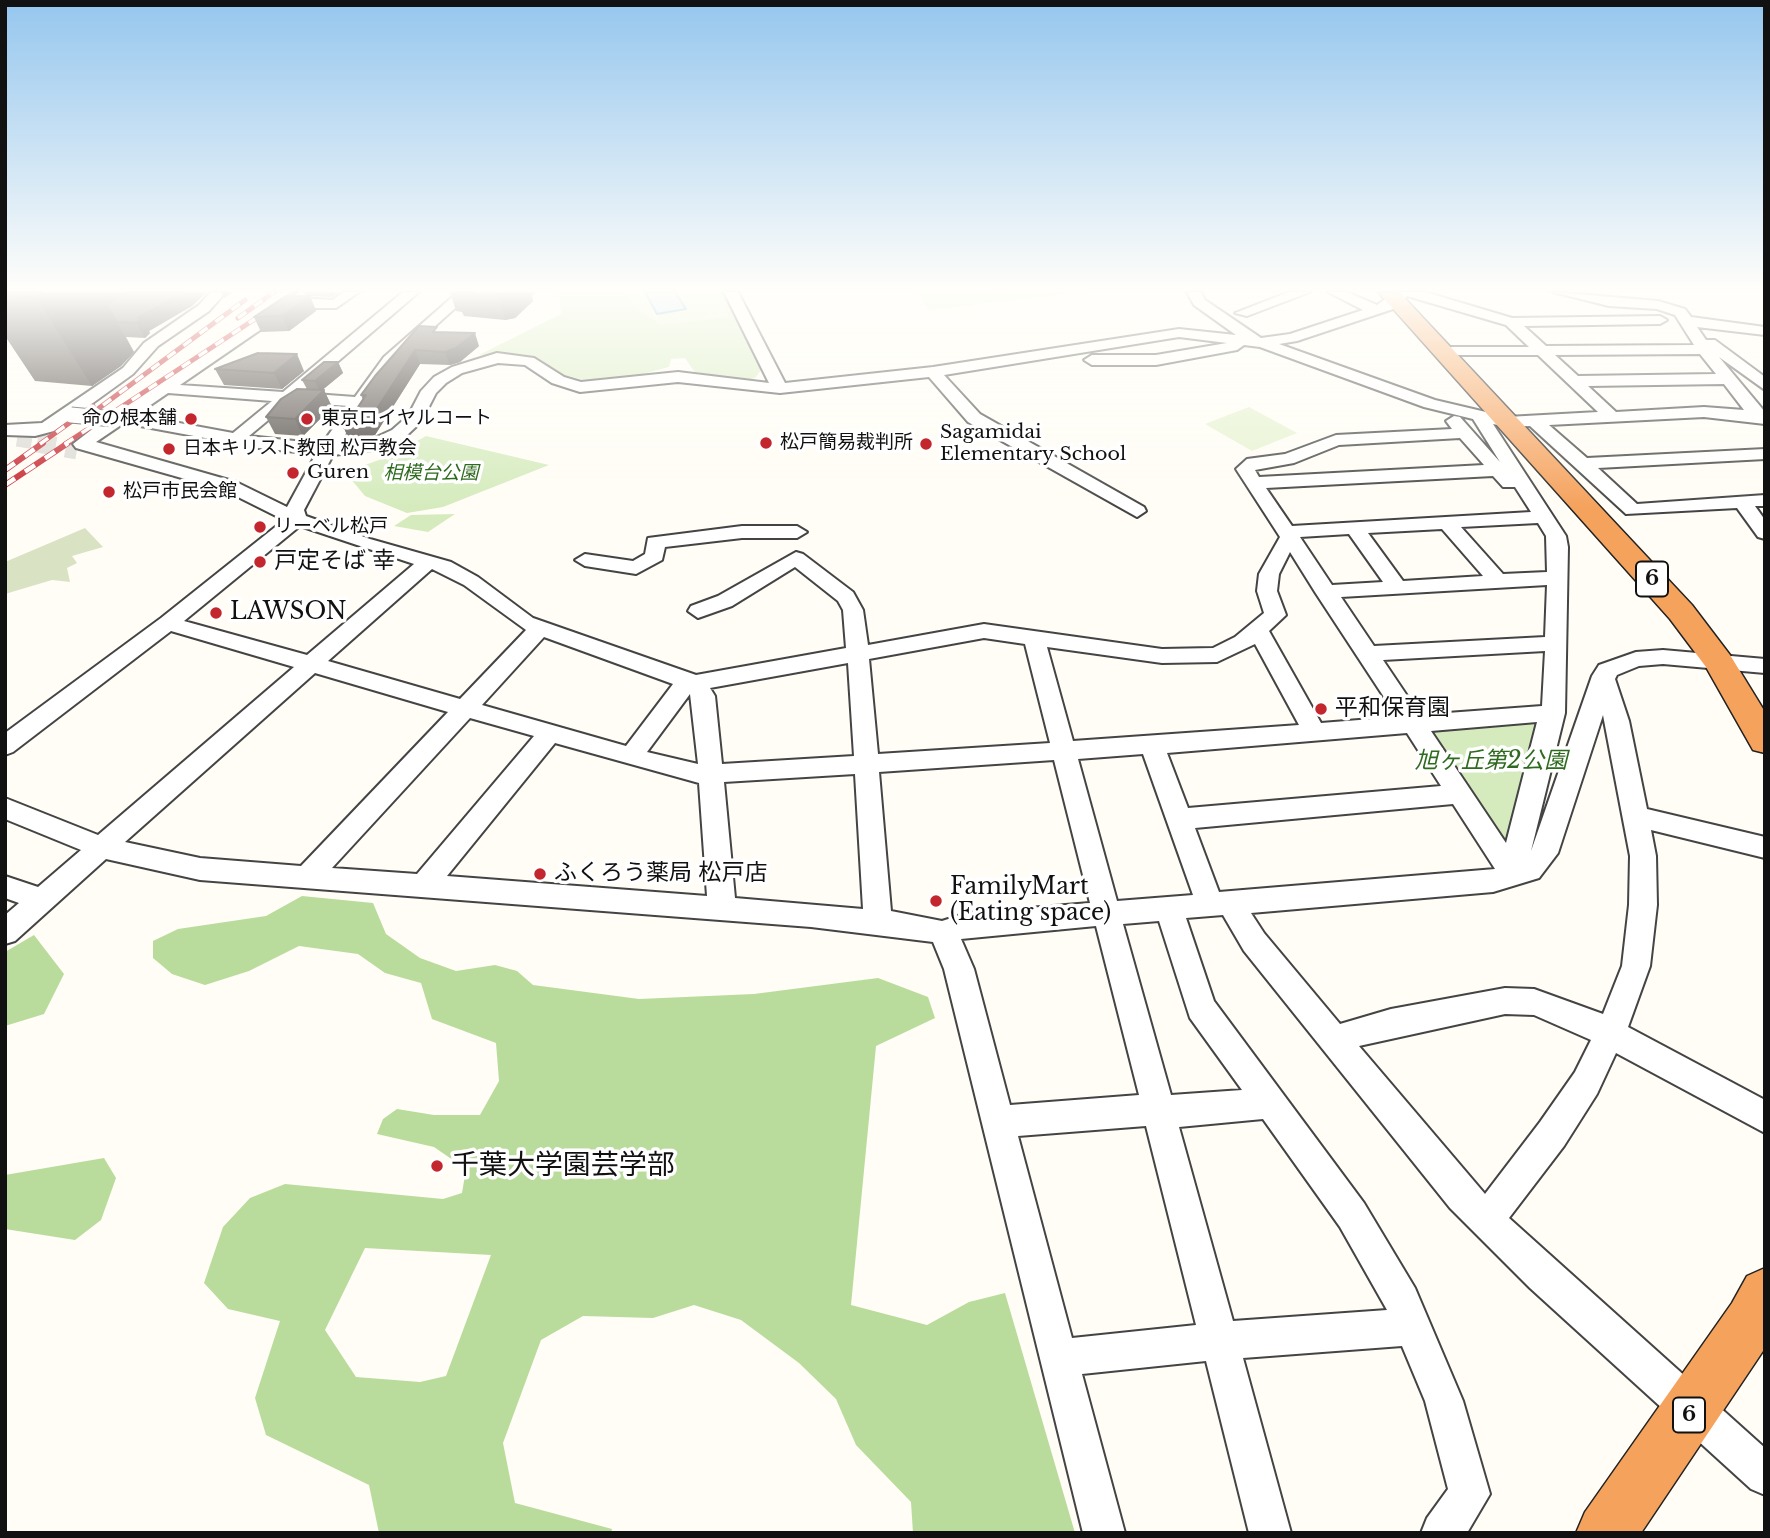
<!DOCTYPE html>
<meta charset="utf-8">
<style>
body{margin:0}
#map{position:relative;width:1770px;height:1538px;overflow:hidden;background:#fffdf5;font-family:"Libre Baskerville",serif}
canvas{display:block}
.frame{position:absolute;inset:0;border:7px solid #111;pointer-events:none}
</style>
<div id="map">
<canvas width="1770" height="1538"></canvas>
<div class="frame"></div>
</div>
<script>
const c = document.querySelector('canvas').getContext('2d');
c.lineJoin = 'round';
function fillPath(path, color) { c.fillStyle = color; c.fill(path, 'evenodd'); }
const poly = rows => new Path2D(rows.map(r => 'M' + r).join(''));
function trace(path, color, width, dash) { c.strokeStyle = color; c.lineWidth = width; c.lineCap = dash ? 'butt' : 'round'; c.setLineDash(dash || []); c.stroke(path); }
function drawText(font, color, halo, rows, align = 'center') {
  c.font = font + ' "Libre Baskerville","Noto Sans JP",serif'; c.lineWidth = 7; c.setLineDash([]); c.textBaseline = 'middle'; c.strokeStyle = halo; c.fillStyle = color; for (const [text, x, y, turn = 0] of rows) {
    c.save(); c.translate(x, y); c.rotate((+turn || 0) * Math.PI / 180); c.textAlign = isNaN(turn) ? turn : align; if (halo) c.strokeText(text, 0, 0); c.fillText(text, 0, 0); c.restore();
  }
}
const green = poly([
 [559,292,723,292,761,370,755,378,748,380,696,374,685,358,671,359,669,367,620,380,584,380,552,372,527,358,479,355,561,314],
 [426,436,549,465,443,507,407,513,365,496,350,478,351,470,390,456],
 [455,514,428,532,394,526,411,515],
 [1541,720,1504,845,1427,730]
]);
const forest = poly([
 [302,896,373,903,386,934,420,958,456,971,495,965,517,971,533,985,639,999,754,994,878,978,928,997,935,1018,876,1046,851,1305,927,1325,969,1302,1005,1293,1075,1533,913,1533,911,1502,856,1445,836,1399,799,1363,741,1320,694,1305,653,1318,583,1316,541,1340,503,1443,515,1503,612,1529,611,1533,379,1533,369,1485,266,1435,255,1398,280,1321,228,1309,204,1283,223,1227,250,1198,285,1184,443,1199,462,1193,466,1169,434,1147,377,1134,383,1119,397,1109,434,1115,480,1115,499,1081,496,1043,432,1019,421,983,385,973,358,954,299,946,249,971,205,985,172,974,153,958,153,941,178,929,266,916],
 [365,1248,491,1255,446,1376,420,1382,356,1377,325,1330],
 [34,935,64,974,44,1014,5,1026,5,952],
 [104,1158,116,1178,101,1220,75,1240,5,1229,5,1175]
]);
const cemetery = poly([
 [85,528,103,547,72,556,77,563,67,568,70,582,52,580,5,594,5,562]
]);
const pitch = poly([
 [629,292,718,292,729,317,662,325,640,312,626,295],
 [916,292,1084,292,929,310],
 [1249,407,1297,433,1252,451,1205,424]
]);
const water = poly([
 [645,292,675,292,686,309,657,314,645,292]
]);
const minorTunnelFar1 = poly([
 [17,439,47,444]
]);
const minorTunnel = poly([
 [37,443,77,450]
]);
const minor = poly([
 [211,292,226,292,209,311,158,346,133,374,54,431,35,436,5,435,5,425,42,423,123,368,144,343,199,305,211,292],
 [343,292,359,292,336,308,292,308,180,385,283,392,403,292,419,292,301,393,355,397,384,357,458,292,473,292,394,363,338,445,366,442,392,430,408,416,421,391,434,377,452,367,497,353,534,358,564,377,581,382,678,372,769,383,724,292,738,292,785,383,933,367,1179,329,1236,335,1194,305,1187,292,1201,292,1205,300,1261,338,1290,334,1363,310,1328,292,1347,292,1377,305,1395,292,1425,292,1512,318,1660,316,1667,320,1660,324,1524,326,1546,346,1694,345,1675,315,1657,309,1609,306,1553,292,1658,301,1685,309,1691,317,1765,327,1765,335,1697,327,1706,340,1715,340,1765,377,1765,390,1719,357,1765,412,1765,424,1704,417,1549,425,1587,458,1765,449,1765,459,1598,468,1637,504,1765,495,1765,506,1755,506,1765,520,1765,539,1758,537,1737,508,1626,514,1530,426,1507,427,1493,424,1566,536,1568,547,1565,713,1531,851,1592,676,1599,665,1636,652,1663,650,1765,659,1765,673,1663,664,1639,666,1617,675,1615,679,1629,721,1647,809,1765,837,1765,858,1651,830,1656,856,1657,905,1650,966,1628,1027,1765,1100,1765,1133,1616,1053,1597,1094,1564,1146,1509,1218,1765,1448,1765,1495,1751,1489,1530,1288,1450,1208,1244,951,1223,915,1186,918,1214,1001,1364,1203,1415,1288,1463,1401,1490,1494,1467,1533,1421,1533,1427,1518,1448,1489,1425,1401,1402,1346,1243,1358,1291,1533,1249,1533,1206,1361,1082,1374,1125,1533,1083,1533,944,969,933,942,811,927,200,880,106,859,15,941,5,944,5,915,19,903,5,898,5,876,38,887,81,850,5,819,5,798,98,835,294,667,171,631,13,752,5,755,5,733,161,618,284,520,224,490,76,448,73,444,113,413,282,302,296,298,333,300,343,292],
 [1407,296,1506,325,1529,347,1443,347,1435,352,1438,355,1538,355,1598,412,1507,417,1435,400,1279,344,1297,341,1393,309,1407,296],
 [1179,337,1227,343,1156,355,1092,355,1084,360,1092,365,1156,365,1237,350,1244,345,1260,347,1424,407,1473,419,1500,462,1460,417,1454,416,1446,421,1452,429,1336,435,1285,454,1247,459,1236,469,1280,537,1259,574,1257,591,1264,613,1235,637,1213,648,1162,649,984,624,868,645,863,610,853,592,803,554,796,552,718,596,691,606,688,611,698,618,732,606,795,567,838,601,843,610,846,648,696,675,533,618,478,577,451,562,370,539,306,516,304,510,333,455,376,450,404,438,421,422,436,393,446,383,462,373,498,363,525,365,552,383,580,392,678,382,780,393,929,377,968,422,1137,517,1146,511,1144,507,980,414,944,375,1179,337],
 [1700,354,1716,374,1578,376,1555,355,1700,354],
 [1724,384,1744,410,1704,407,1616,412,1588,386,1724,384],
 [168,393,272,401,233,433,136,415,168,393],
 [290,402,349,406,322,444,249,436,290,402],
 [124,423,259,448,316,454,287,507,236,482,96,442,124,423],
 [1460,438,1484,465,1259,477,1255,470,1294,463,1339,445,1460,438],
 [1493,476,1503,487,1515,487,1531,512,1292,526,1266,488,1493,476],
 [1538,523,1546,536,1547,572,1503,574,1461,527,1538,523],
 [300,526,414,564,307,655,184,621,300,526],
 [1442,529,1483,576,1403,581,1368,533,1442,529],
 [1349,534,1383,582,1332,585,1300,537,1349,534],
 [1290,552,1315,592,1397,717,1321,723,1269,631,1286,615,1277,591,1279,574,1290,552],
 [432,569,464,585,526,630,460,699,328,661,432,569],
 [1547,585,1545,637,1374,646,1341,597,1547,585],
 [544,637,673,684,626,746,482,705,544,637],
 [984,638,1025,644,1050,743,878,754,869,659,984,638],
 [1255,644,1299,725,1073,741,1047,647,1162,663,1217,662,1255,644],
 [1545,651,1542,706,1420,715,1383,660,1545,651],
 [848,663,854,756,722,764,715,696,710,688,848,663],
 [315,673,448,712,301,866,200,858,125,842,315,673],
 [690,694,698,764,647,752,690,694],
 [1603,715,1630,856,1629,905,1622,966,1603,1014,1534,989,1505,988,1391,1009,1340,1024,1264,933,1251,913,1493,892,1539,878,1558,853,1603,715],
 [470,718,534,736,417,874,332,868,470,718],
 [1537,722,1506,843,1431,731,1537,722],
 [1407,733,1441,786,1188,808,1167,753,1407,733],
 [555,743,699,783,707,896,447,876,555,743],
 [1143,754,1193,895,1117,901,1078,759,1143,754],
 [1054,760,1090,903,967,913,942,921,891,911,879,772,1054,760],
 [855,774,863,909,735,898,724,782,855,774],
 [1453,804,1495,869,1219,892,1195,828,1453,804],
 [1159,921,1190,1018,1242,1090,1171,1095,1123,924,1159,921],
 [1096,926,1139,1095,1010,1105,974,969,961,939,1096,926],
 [1505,1014,1534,1015,1591,1040,1575,1072,1540,1122,1485,1194,1359,1046,1505,1014],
 [1263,1119,1340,1227,1387,1310,1233,1321,1179,1127,1263,1119],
 [1146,1126,1196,1325,1072,1338,1018,1136,1146,1126],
 [1289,292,1310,292,1247,316,1235,313,1289,292],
 [742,526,797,526,807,532,797,538,742,538,665,547,662,560,636,574,585,566,575,560,585,554,633,561,645,554,648,538,742,526]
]);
const highway = poly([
 [1378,292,1399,292,1692,605,1730,655,1765,712,1765,753,1753,750,1706,667,1670,619,1378,292],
 [1765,1268,1765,1348,1641,1533,1576,1533,1585,1512,1732,1303,1747,1276,1765,1268]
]);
const railFar1 = poly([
 [238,318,274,292],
 [87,417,245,300],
 [40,444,93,406],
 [65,444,296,292]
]);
const rail = poly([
 [5,470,43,443],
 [5,485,68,443]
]);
const minorBridge = poly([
 [71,415,114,419]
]);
const wall = poly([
 [5,292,192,306,149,331,150,333,145,338,126,337,134,352,121,366,92,386,35,381,5,336],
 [305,292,339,292,332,297,310,296,316,311,289,331,261,332,254,317,306,296],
 [450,292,536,292,532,296,533,301,515,318,505,320,464,316,462,312,456,311],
 [439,332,479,346,460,362,450,365,420,364,375,435,350,442,344,428,363,400,361,395],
 [338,362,343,373,322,390,324,390,332,407,303,436,275,434,266,417,307,389,302,380],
 [215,369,304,371,282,389,224,385]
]);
const shadedWall = poly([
 [44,292,130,292,107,306,134,352,121,366,92,386,36,297],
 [184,292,207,292,192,306,149,331,150,333,145,338,137,323,138,318],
 [221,292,233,292,224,298],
 [330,292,339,292,332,297],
 [497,292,536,292,532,296,533,301,515,318,505,320],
 [310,296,316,311,289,331,282,316],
 [475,333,479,346,460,362,450,365,445,352],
 [415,350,420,364,375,435,350,442,344,428],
 [297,354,304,371,282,389,274,373],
 [338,362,343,373,320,392,315,381],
 [324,390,332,407,303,436,295,419]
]);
const building = poly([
 [5,292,44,292,36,297,5,294,5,292],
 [126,292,184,292,138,318,142,318,137,323,117,322,107,305,126,292],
 [286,296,310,296,282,316,254,317,286,296],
 [419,326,437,327,433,332,475,333,456,348,445,352,415,350,369,421,344,428,366,395,361,395,375,376,419,326],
 [258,353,297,354,274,373,215,369,258,353],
 [324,362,338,362,315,381,302,380,324,362],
 [297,389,324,390,295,419,266,417,281,399,297,389]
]);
const markers = [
 [191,419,7,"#c4262e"],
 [307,419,7,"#c4262e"],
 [766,443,7,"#c4262e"],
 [926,444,7,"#c4262e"],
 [169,449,7,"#c4262e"],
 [293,473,7,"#c4262e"],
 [109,492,7,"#c4262e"],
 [260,527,7,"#c4262e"],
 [260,562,7,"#c4262e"],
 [216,613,7,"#c4262e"],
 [1321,709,7,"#c4262e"],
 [540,874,7,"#c4262e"],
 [936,901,7,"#c4262e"],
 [437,1166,7,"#c4262e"]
];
const farPoinames = [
 ["命の根本舗",177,419,"right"],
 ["東京ロイヤルコート",321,419],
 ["Sagamidai",940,433],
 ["Elementary School",940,455],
 ["松戸簡易裁判所",780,443],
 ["日本キリスト教団 松戸教会",183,449],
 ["Guren",307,473],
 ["松戸市民会館",123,492],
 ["リーベル松戸",274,527]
];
const farParknames = [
 ["相模台公園",431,474]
];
const shields = [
 [1652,579,32],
 [1689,1415,32]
];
const shieldNames = [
 ["6",1652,579],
 ["6",1689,1415]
];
const poiNames = [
 ["戸定そば 幸",274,562],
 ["LAWSON",230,613],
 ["平和保育園",1335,709],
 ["ふくろう薬局 松戸店",554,874],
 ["FamilyMart",950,888],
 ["(Eating space)",950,914]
];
const parkNames = [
 ["旭ヶ丘第2公園",1491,762]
];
const nearPoinames = [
 ["千葉大学園芸学部",451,1166]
];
fillPath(green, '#d5ebbd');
fillPath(forest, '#b9dc9c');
fillPath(cemetery, '#d9e3c4');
fillPath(pitch, '#e6f2cf');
fillPath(water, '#b9e0f7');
trace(water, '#3f96cf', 2);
trace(minorTunnelFar1, '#dbdad3', 15, [15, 8]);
trace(minorTunnel, '#dbdad3', 19, [19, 10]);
trace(minor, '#444', 4);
trace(highway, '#222', 3);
fillPath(minor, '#fff');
fillPath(highway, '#f5a25d');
trace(railFar1, '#c4262e', 5);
trace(rail, '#c4262e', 6);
trace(railFar1, '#fff', 3.5, [10]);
trace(rail, '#fff', 4.5, [12]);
trace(minorBridge, '#444', 17, []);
trace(minorBridge, '#fff', 15);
fillPath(wall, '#4d4742');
fillPath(shadedWall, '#3f3936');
fillPath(building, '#5a524d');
trace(building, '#3f3936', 2);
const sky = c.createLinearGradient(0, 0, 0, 508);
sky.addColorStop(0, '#95c6ee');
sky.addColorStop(0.57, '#fffefa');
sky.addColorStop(1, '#fffefa00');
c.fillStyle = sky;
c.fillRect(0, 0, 1770, 508);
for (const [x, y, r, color] of markers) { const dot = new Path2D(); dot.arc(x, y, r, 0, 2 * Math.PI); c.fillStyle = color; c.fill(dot); trace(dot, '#fff', 2.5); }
drawText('19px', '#111', '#fff', farPoinames, 'left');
drawText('italic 19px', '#2f6b1f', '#fff', farParknames);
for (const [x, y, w] of shields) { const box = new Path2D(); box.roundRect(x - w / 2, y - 17.5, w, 35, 5); c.fillStyle = '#fff'; c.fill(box); trace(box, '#111', 2); }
drawText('bold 21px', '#111', null, shieldNames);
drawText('23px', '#111', '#fff', poiNames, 'left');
drawText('italic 23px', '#2f6b1f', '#fff', parkNames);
drawText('28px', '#111', '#fff', nearPoinames, 'left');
</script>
